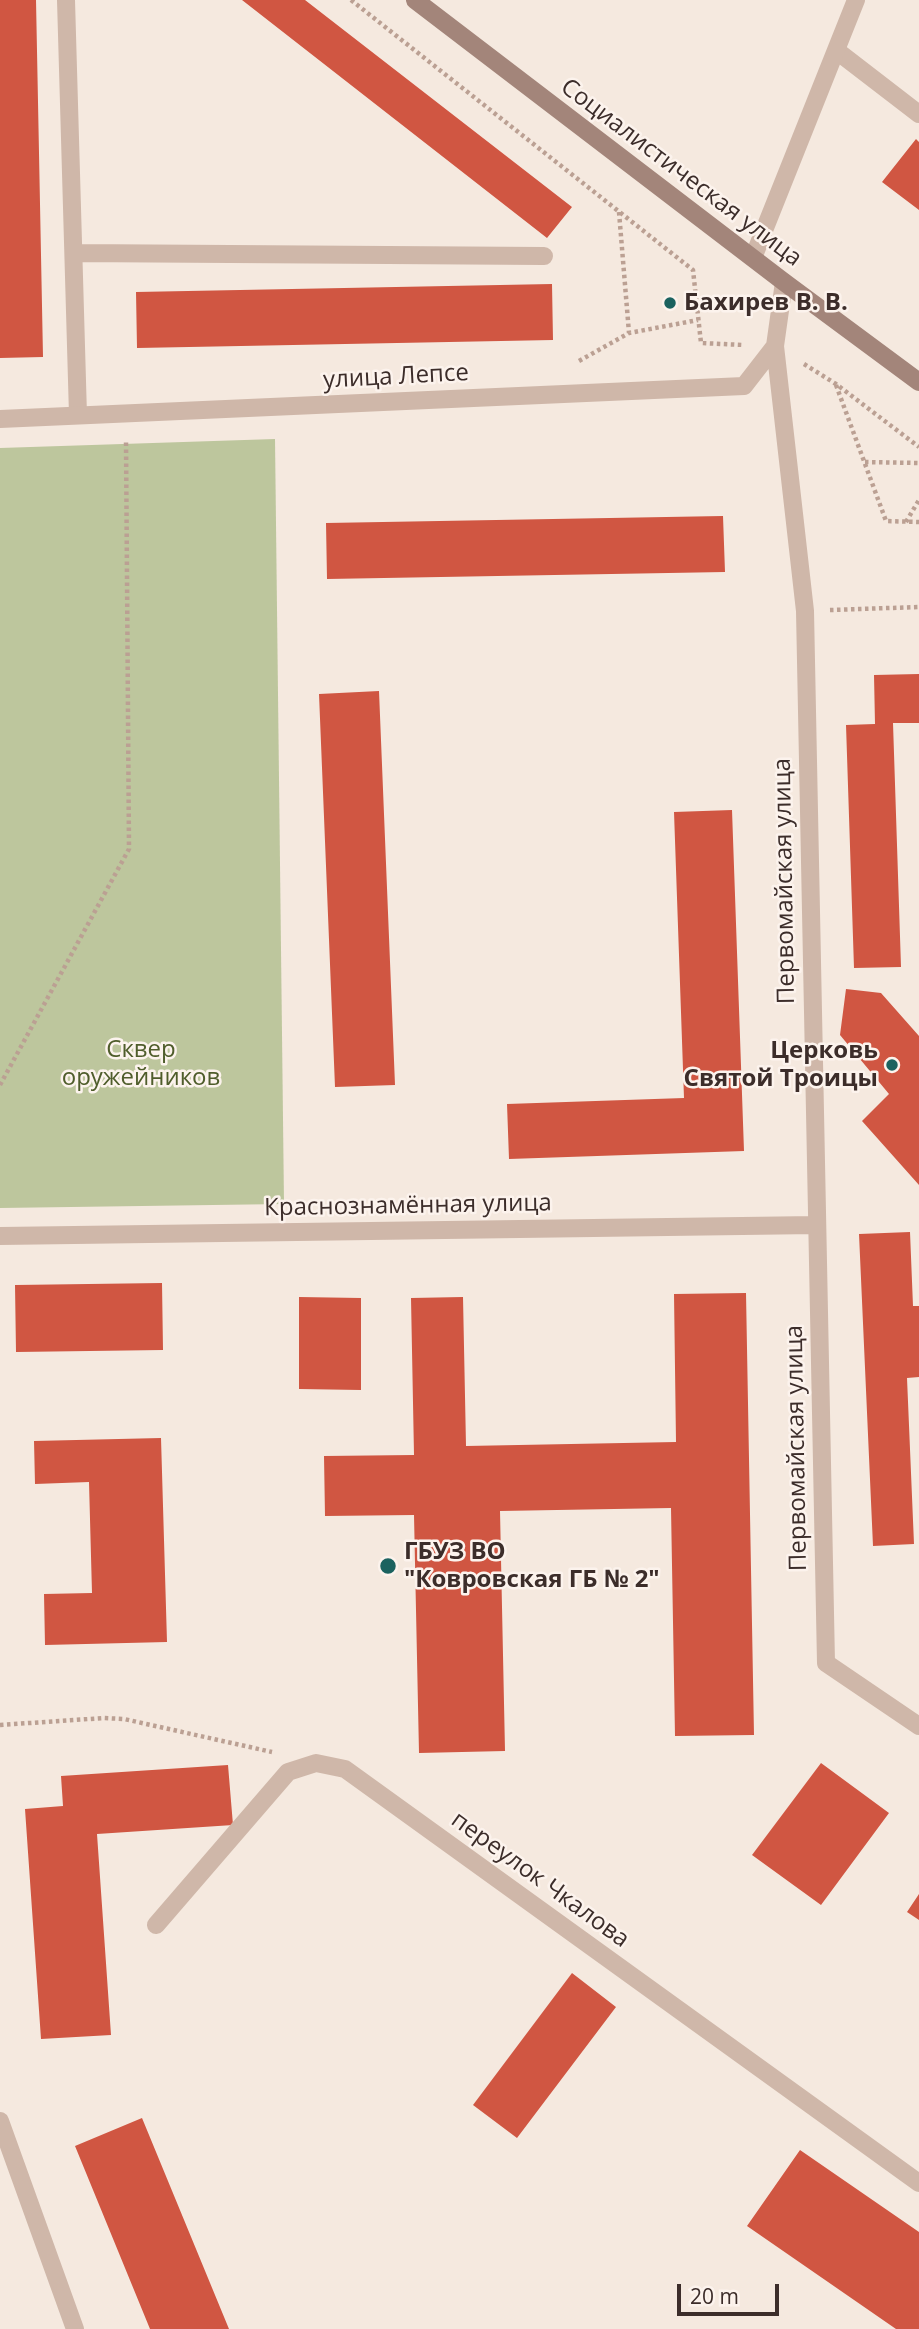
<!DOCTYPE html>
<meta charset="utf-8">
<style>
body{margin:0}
#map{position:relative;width:919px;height:2329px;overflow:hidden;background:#f5e9df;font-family:"Open Sans",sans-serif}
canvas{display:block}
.scale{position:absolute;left:677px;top:2284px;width:102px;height:32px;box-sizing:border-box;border:4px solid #3c2d2a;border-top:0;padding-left:9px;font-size:21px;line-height:24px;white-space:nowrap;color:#3c2d2a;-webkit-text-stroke:5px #fcf3ed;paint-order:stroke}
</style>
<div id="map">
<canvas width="919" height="2329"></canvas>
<div class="scale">20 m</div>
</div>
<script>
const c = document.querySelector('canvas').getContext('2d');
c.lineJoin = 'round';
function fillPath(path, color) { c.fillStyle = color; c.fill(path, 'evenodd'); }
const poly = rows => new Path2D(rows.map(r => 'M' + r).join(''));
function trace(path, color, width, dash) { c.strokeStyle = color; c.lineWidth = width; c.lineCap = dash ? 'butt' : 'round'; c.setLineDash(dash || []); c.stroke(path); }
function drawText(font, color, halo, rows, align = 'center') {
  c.font = font + ' "Open Sans",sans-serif'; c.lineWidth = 5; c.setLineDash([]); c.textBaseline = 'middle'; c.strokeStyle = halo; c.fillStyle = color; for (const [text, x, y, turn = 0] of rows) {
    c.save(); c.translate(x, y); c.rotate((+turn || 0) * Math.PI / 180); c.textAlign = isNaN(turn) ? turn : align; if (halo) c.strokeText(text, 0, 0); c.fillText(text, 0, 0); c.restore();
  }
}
const green = poly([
 [275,439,284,1204,0,1208,0,448]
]);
const building = poly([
 [0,0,36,0,43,357,0,358],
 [242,0,305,0,572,207,547,238],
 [916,139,919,142,919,210,882,182],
 [552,284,553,340,137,348,136,292],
 [723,516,725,572,327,579,326,523],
 [919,674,919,723,893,723,901,967,854,968,846,725,875,724,874,675],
 [379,691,395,1085,335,1087,319,694],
 [732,810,744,1151,509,1159,507,1104,684,1098,674,812],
 [846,989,881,993,919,1036,919,1185,862,1121,889,1094,840,1035],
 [910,1232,913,1306,919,1306,919,1377,907,1378,914,1544,873,1546,859,1234],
 [162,1283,163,1350,16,1352,15,1285],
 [746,1293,754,1735,675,1736,671,1508,500,1511,505,1751,419,1753,414,1515,325,1516,324,1456,414,1455,411,1298,463,1297,466,1446,676,1442,674,1294],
 [299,1297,361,1298,361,1390,299,1389],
 [161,1438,167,1642,45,1645,44,1594,92,1593,89,1482,35,1484,34,1441],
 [821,1763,889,1813,821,1905,752,1855],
 [228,1765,233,1825,97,1834,111,2035,41,2039,25,1809,63,1806,61,1776],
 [919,1894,919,1920,907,1912],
 [572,1973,616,2007,517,2138,473,2105],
 [142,2118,229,2329,150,2329,75,2146],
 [800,2150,919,2232,919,2329,896,2329,747,2226]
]);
const path = poly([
 [351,0,693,270,701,343,744,345],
 [619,212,629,333],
 [579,361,629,333,698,320],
 [804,364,836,384,919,447],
 [836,385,886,521,919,522],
 [865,462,919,463],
 [906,522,919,500],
 [830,610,919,607],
 [0,1085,129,849,126,439],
 [0,1725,104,1718,124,1719,272,1752]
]);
const service = poly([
 [66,0,78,415],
 [837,51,919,114],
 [74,253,544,256]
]);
const minor = poly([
 [753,258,856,0],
 [784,282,775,346,805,611,826,1663,919,1726],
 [0,419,744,386,775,346],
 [0,1236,816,1225],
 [156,1925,288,1772,316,1763,345,1769,919,2183],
 [0,2121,75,2329]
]);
const secondary = poly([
 [415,0,784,282,919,382]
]);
const markers = [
 [670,303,7,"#1b625f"],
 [892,1065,7,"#1b625f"],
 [388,1566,9,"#1b625f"]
];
const streetNames = [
 ["Социалистическая улица",681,173,37],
 ["улица Лепсе",396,377,-3],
 ["Первомайская улица",785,881,-91],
 ["Краснознамённая улица",408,1206,-1],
 ["Первомайская улица",797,1448,-91],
 ["переулок Чкалова",540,1880,36]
];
const poiNames = [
 ["Бахирев В. В.",684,303],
 ["Церковь",878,1051,"right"],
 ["Святой Троицы",878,1079,"right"],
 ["ГБУЗ ВО",404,1552],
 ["\"Ковровская ГБ № 2\"",404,1580]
];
const parkNames = [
 ["Сквер",141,1050],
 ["оружейников",141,1078]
];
fillPath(green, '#bdc69d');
fillPath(building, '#d05642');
trace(path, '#bba093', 4.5, [3.5, 3.5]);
trace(service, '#cfb7a9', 18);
trace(minor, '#cfb7a9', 18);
trace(secondary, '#a3857a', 18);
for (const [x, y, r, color] of markers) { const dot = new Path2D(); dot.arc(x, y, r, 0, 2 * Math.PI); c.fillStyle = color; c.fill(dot); trace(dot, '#fcf3ed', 2.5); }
drawText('24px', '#3c2d2a', '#fcf3ed', streetNames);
drawText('bold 24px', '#3c2d2a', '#fcf3ed', poiNames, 'left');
drawText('24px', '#4f5d2b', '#fcf3ed', parkNames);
</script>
